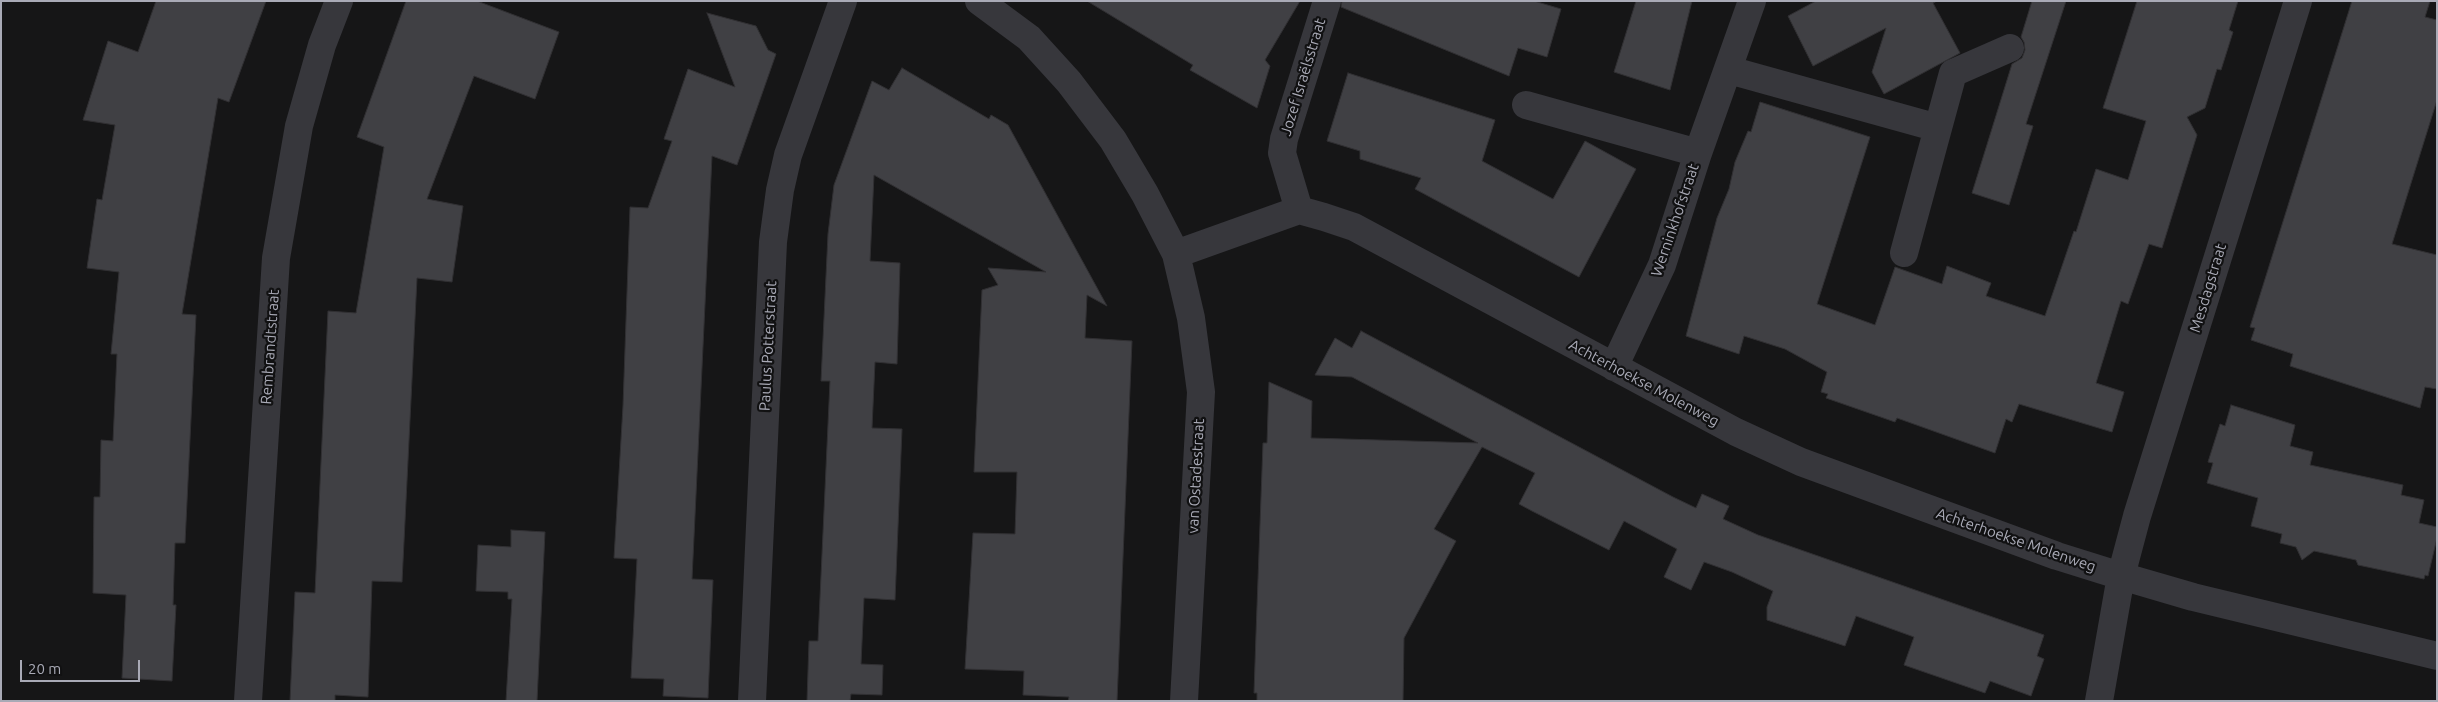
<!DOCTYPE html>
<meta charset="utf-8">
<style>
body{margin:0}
#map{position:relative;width:2438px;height:702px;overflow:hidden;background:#161617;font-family:Ubuntu,sans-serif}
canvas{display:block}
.frame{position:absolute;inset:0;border:2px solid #a9aab6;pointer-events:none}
.scale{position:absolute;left:20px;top:660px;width:120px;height:22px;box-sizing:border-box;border:2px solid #a9aab6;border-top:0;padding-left:6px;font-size:15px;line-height:18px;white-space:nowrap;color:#a9aab6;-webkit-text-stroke:4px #111112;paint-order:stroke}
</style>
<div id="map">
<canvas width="2438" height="702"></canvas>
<div class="frame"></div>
<div class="scale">20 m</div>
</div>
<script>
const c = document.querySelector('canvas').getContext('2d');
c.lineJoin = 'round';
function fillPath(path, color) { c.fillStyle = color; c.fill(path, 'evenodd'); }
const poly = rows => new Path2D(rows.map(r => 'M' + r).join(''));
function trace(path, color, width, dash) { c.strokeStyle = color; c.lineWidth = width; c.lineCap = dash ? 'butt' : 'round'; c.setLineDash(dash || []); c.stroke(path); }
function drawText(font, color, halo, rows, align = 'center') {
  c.font = font + ' Ubuntu,sans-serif'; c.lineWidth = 4.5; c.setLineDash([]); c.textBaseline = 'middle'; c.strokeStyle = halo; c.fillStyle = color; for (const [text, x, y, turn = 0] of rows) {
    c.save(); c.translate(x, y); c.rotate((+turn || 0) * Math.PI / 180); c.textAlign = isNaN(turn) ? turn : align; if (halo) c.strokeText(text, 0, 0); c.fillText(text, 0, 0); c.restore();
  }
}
const building = poly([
 [156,1,266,1,229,102,218,98,182,314,196,315,185,543,175,543,173,605,176,605,172,681,122,678,126,595,93,593,94,497,100,497,101,440,113,441,117,354,111,354,119,272,87,268,97,199,102,200,115,125,83,120,108,41,138,52,156,1],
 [406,1,477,1,559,32,535,99,474,76,427,199,463,206,452,282,417,278,402,582,372,581,368,697,335,695,335,701,290,701,295,592,315,593,328,311,356,313,384,147,357,137,406,1],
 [1087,1,1300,1,1265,60,1270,66,1257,108,1190,70,1193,65,1087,1],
 [1342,1,1534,1,1561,9,1547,57,1518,48,1509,76,1341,7,1342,1],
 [1636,1,1692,1,1670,90,1614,72,1636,1],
 [1816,1,1937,1,1933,3,1960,53,1884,94,1872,72,1886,28,1813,66,1788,16,1816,1],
 [2032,1,2066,1,2026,124,2033,126,2009,205,1972,193,2012,64,2022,58,2025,50,2024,42,2021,37,2032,1],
 [2137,1,2238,1,2229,30,2233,32,2221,70,2217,69,2205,108,2187,117,2197,135,2162,248,2149,244,2128,304,2121,301,2096,383,2124,392,2112,432,2019,404,2012,422,2006,419,1995,453,1897,418,1895,422,1826,398,1828,394,1821,392,1827,372,1785,349,1744,336,1739,354,1686,336,1717,218,1729,189,1735,162,1748,131,1751,132,1760,102,1870,137,1817,304,1875,325,1895,267,1942,284,1947,266,1991,283,1986,296,2045,316,2074,231,2076,232,2096,169,2128,180,2146,121,2103,108,2137,1],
 [2352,1,2430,1,2425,17,2437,20,2437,100,2392,244,2437,255,2437,389,2425,387,2420,408,2290,366,2293,354,2251,340,2255,328,2250,327,2352,1],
 [707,13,756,26,768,50,776,54,737,165,712,156,692,579,713,580,708,698,663,696,664,679,631,678,637,559,614,558,623,406,630,207,648,208,672,141,664,139,688,69,735,87,707,13],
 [902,68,989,119,991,115,1008,125,1107,306,1087,295,1085,338,1132,341,1117,701,1068,701,1069,697,1023,695,1024,671,965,669,973,533,1015,534,1017,472,974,472,982,290,998,285,988,268,1046,272,874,175,870,261,900,263,897,364,875,362,872,428,902,429,895,600,864,598,861,664,883,665,882,695,851,694,850,701,807,701,809,641,818,641,830,381,821,381,828,234,834,185,872,81,889,90,902,68],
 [1348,73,1495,120,1482,161,1553,199,1585,141,1636,169,1579,277,1415,189,1421,178,1360,159,1360,151,1327,141,1348,73],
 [1361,331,1673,497,1696,508,1702,494,1729,506,1723,519,1758,535,2044,635,2037,656,2044,659,2031,696,1990,681,1985,693,1904,665,1914,637,1856,616,1845,646,1767,620,1767,607,1773,591,1732,572,1704,562,1691,590,1664,577,1677,549,1624,521,1609,550,1532,511,1519,504,1535,473,1482,447,1434,529,1456,541,1404,638,1403,701,1257,701,1257,693,1254,693,1256,634,1263,443,1267,443,1269,382,1312,401,1311,438,1478,443,1352,377,1315,375,1335,338,1352,348,1361,331],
 [2231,405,2295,425,2290,446,2313,452,2310,465,2403,485,2401,495,2424,500,2419,523,2437,527,2437,538,2428,576,2425,575,2424,579,2358,565,2356,560,2314,551,2302,560,2296,547,2280,543,2282,534,2251,526,2258,498,2207,483,2213,463,2208,462,2220,424,2225,426,2231,405],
 [511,530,545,532,537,701,506,701,512,599,508,599,508,592,476,591,478,545,511,547,511,530]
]);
const minor = poly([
 [979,1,1029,38,1069,82,1113,140,1145,194,1176,254,1299,210,1324,217,1354,227,1736,432,1801,462,2057,556,2121,576,2193,597,2437,656],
 [1729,70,1938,128],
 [1526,105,1698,153],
 [1299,210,1282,153,1284,139,1327,1],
 [1904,253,1953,73,2010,48],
 [1176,254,1191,318,1201,392,1184,701],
 [1614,367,1662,265,1698,153,1752,1],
 [248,701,276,258,299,126,322,45,339,1],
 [752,701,773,242,780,190,788,155,843,1],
 [2099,701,2121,576,2137,516,2298,1]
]);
const streetNames = [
 ["Jozef Israëlsstraat",1303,77,-73],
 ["Werninkhofstraat",1675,220,-71],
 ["Mesdagstraat",2208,288,-73],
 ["Paulus Potterstraat",768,346,-87],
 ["Rembrandtstraat",270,347,-86],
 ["Achterhoekse Molenweg",1644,383,28],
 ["van Ostadestraat",1196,476,-87],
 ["Achterhoekse Molenweg",2016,540,19]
];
fillPath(building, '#404044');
trace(building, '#313033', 1);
trace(minor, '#37373c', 28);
drawText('15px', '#a9aab6', '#111112', streetNames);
</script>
